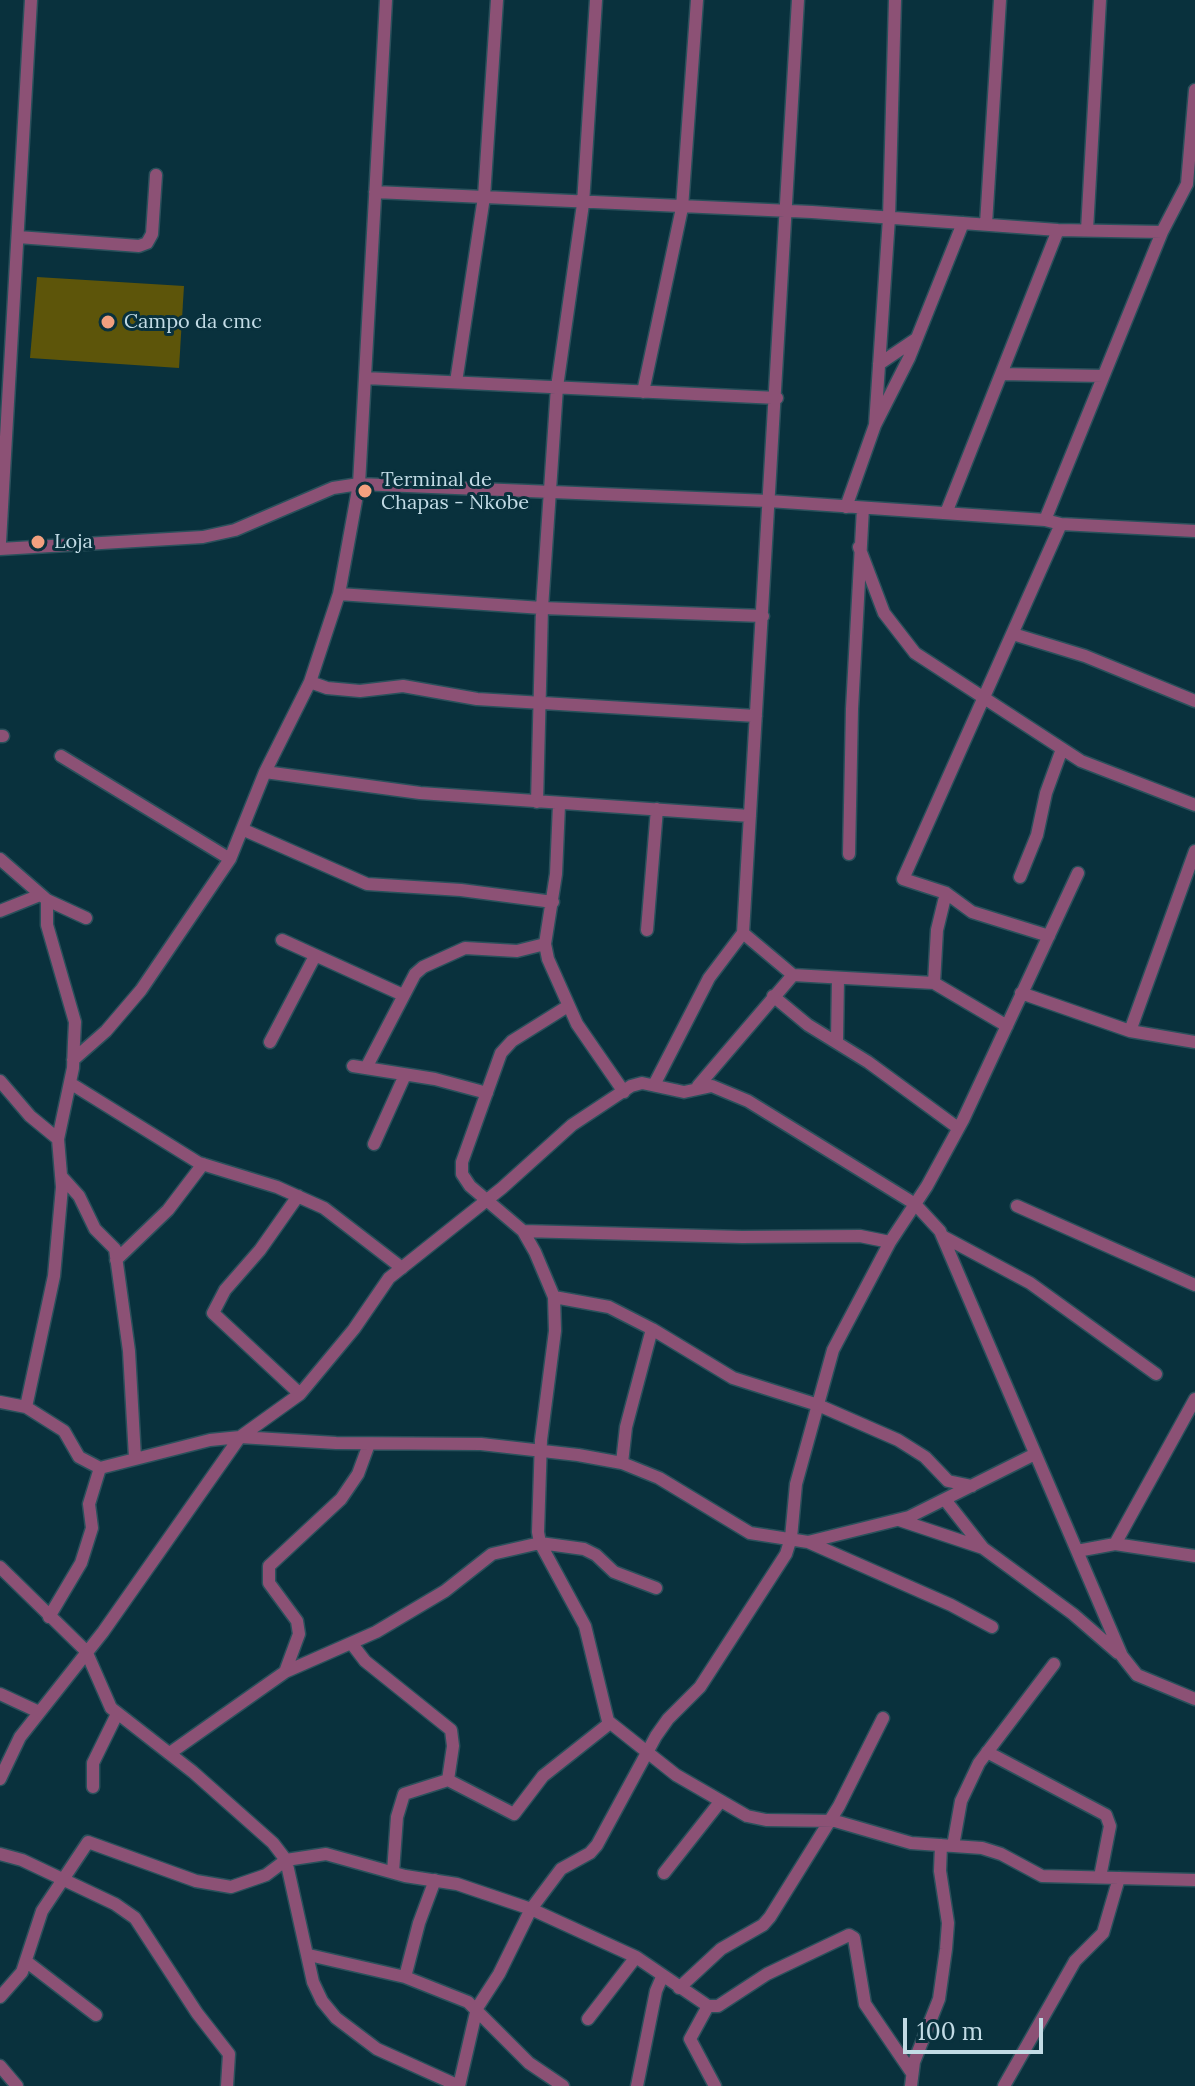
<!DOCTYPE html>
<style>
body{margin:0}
#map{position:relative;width:1195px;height:2086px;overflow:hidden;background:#09313d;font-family:Lora,serif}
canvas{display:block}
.scale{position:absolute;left:903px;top:2018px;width:140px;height:36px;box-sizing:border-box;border:4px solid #c2dbe5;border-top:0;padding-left:10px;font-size:24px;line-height:28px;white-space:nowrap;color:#c2dbe5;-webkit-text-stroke:6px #09313d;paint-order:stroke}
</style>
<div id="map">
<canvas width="1195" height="2086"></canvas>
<div class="scale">100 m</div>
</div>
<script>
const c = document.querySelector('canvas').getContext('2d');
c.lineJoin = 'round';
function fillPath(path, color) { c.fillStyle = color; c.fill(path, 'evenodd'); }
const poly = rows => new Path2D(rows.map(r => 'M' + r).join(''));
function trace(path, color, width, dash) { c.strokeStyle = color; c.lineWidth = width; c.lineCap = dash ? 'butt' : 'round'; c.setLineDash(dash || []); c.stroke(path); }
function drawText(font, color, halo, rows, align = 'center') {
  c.font = font + ' Lora,serif'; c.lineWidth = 6; c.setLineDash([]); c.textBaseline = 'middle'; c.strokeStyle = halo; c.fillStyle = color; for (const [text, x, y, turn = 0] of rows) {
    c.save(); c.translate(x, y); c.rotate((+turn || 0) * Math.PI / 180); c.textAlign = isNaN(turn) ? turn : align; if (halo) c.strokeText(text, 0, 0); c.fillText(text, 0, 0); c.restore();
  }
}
const green = poly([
 [37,277,184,286,179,368,30,358]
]);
const minor = poly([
 [375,192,812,212,1058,230,1162,232,1045,520],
 [986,224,1000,0],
 [1087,230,1100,0],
 [1162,232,1187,184,1195,90],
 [18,237,139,246,147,243,152,234,156,175],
 [879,364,916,339],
 [1001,374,1103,376],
 [365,378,777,398],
 [456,382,484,197,497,0],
 [643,392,682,208,697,0],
 [875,425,889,218,895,0],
 [846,507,875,425,909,358,963,223],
 [946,513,1058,230],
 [0,542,31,0],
 [859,547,884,613,915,653,1081,761,1195,805],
 [0,549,203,537,235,530,333,488,359,484,769,501,1045,520,1061,524,1195,531],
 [339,594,542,608,763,616],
 [1013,634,1085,656,1195,701],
 [310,682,327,688,360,691,403,686,477,699,756,716],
 [0,736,3,736],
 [61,756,230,859],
 [265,772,420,793,750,816],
 [537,802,542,608,557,387,583,204,596,0],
 [559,805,556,874,545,944,548,959,577,1024,624,1092],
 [244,830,367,884,461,890,553,902],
 [849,854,852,709,863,508],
 [0,859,47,900,86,918],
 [1020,877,1037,835,1046,793,1062,749],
 [47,900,47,925,75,1022,74,1042,73,1068,58,1139,62,1187,54,1276,26,1407,64,1431,79,1457,100,1468],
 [0,911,40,895],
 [647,930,657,809],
 [743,933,793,975,934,983,1007,1026],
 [1049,936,972,912,946,893,903,879,1061,524],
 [282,940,403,995],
 [934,983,937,930,946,893],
 [1021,993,1130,1031,1195,1042],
 [773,996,808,1025,868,1062,958,1128],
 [568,1006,512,1041,501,1053,462,1162,462,1174,470,1186,523,1231,535,1252,554,1297,555,1331,541,1440,538,1532,540,1543,585,1626,608,1721,676,1775,747,1816,766,1820,835,1821,911,1843,982,1848,1001,1854,1042,1876,1195,1880],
 [1130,1031,1195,851],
 [837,1040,838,979],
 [270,1042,315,956],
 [73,1060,106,1031,141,990,230,859,265,772,310,682,339,594,359,484,386,0],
 [353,1066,435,1079,487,1093],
 [366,1068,415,974,423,967,465,948,517,951,545,944],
 [0,1081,30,1116,58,1139],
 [70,1083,199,1163,277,1187,324,1208,402,1268],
 [654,1085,709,978,743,933,798,0],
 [698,1086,793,975],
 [374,1144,405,1075],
 [61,1176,79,1196,95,1229,115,1249,129,1351,135,1458],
 [298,1196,260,1250,225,1290,213,1313,300,1394],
 [1017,1206,1195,1285],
 [523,1231,742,1237,860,1236,890,1242],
 [944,1237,1030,1283,1156,1374],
 [116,1260,168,1210,203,1164],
 [554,1297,609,1307,652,1329,733,1378,818,1405,898,1440,925,1457,948,1481,972,1486],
 [0,1402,26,1407],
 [622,1463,626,1427,652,1329],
 [946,1501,983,1548],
 [899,1520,983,1548,1073,1614,1118,1653],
 [808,1542,951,1605,992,1627],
 [1115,1544,1195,1399],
 [1077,1551,1115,1544,1195,1556],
 [0,1567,86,1651,111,1708,193,1772,273,1843,286,1860,313,1982,322,2001,336,2018,377,2049,459,2086,477,2008,499,1974,531,1909,561,1869,590,1853,597,1845,656,1736,668,1719,700,1687,786,1554,791,1538,796,1484,833,1350,890,1242,927,1186,963,1120,1078,873],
 [49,1617,81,1563,92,1528,89,1504,100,1468,210,1440,240,1437,336,1443,481,1444,578,1455,622,1463,659,1478,750,1533,808,1542,909,1517,1035,1454],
 [352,1644,365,1661,451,1730,453,1746,448,1780],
 [285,1672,299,1634,297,1621,269,1583,269,1566,341,1499,358,1474,369,1444],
 [0,1694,39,1712],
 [987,1752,1106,1815,1110,1826,1100,1877],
 [170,1753,285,1672,376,1632,445,1591,492,1554,540,1543,584,1549,596,1555,614,1572,656,1588],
 [0,1779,20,1737,103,1632,240,1437,300,1394,354,1329,389,1278,502,1188,572,1125,631,1086,642,1083,684,1092,712,1086,748,1101,915,1204,940,1231,1122,1656,1137,1675,1195,1699],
 [93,1787,93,1763,117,1714],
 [953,1846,961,1801,979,1763,1054,1664],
 [0,1854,22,1860,115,1904,135,1918,197,2013,229,2054,227,2086],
 [393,1872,397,1817,404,1794,448,1780,514,1814,543,1776,610,1723],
 [664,1873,720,1802],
 [309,1955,405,1977,468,2002,529,2063,563,2086],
 [27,1962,96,2015],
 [405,1977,419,1923,435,1880],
 [679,1988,721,1949,763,1925,770,1917,839,1806,883,1718],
 [0,1997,22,1972,42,1911,88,1842,196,1881,231,1887,266,1875,286,1860,326,1854,405,1876,457,1884,531,1909,636,1957,708,2006],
 [588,2019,636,1957],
 [0,2066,17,2086],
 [637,2086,656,1991,662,1977],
 [715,2086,690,2039,708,2006,718,2006,767,1974,849,1935,854,1938,865,2004,912,2073],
 [911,2086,914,2062,939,1999,946,1949,948,1923,940,1871,941,1845],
 [1004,2086,1075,1961,1103,1933,1119,1878]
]);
const markers = [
 [108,322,8,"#f2a07f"],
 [365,491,8,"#f2a07f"],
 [38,542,8,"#f2a07f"]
];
const poiNames = [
 ["Campo da cmc",124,322],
 ["Terminal de",381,480],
 ["Chapas - Nkobe",381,503],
 ["Loja",54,542]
];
fillPath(green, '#5d550a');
trace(minor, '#2a505b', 15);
trace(minor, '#8c5175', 12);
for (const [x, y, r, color] of markers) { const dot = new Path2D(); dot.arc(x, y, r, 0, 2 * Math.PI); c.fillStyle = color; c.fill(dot); trace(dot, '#09313d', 3); }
drawText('20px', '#c2dbe5', '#09313d', poiNames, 'left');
</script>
